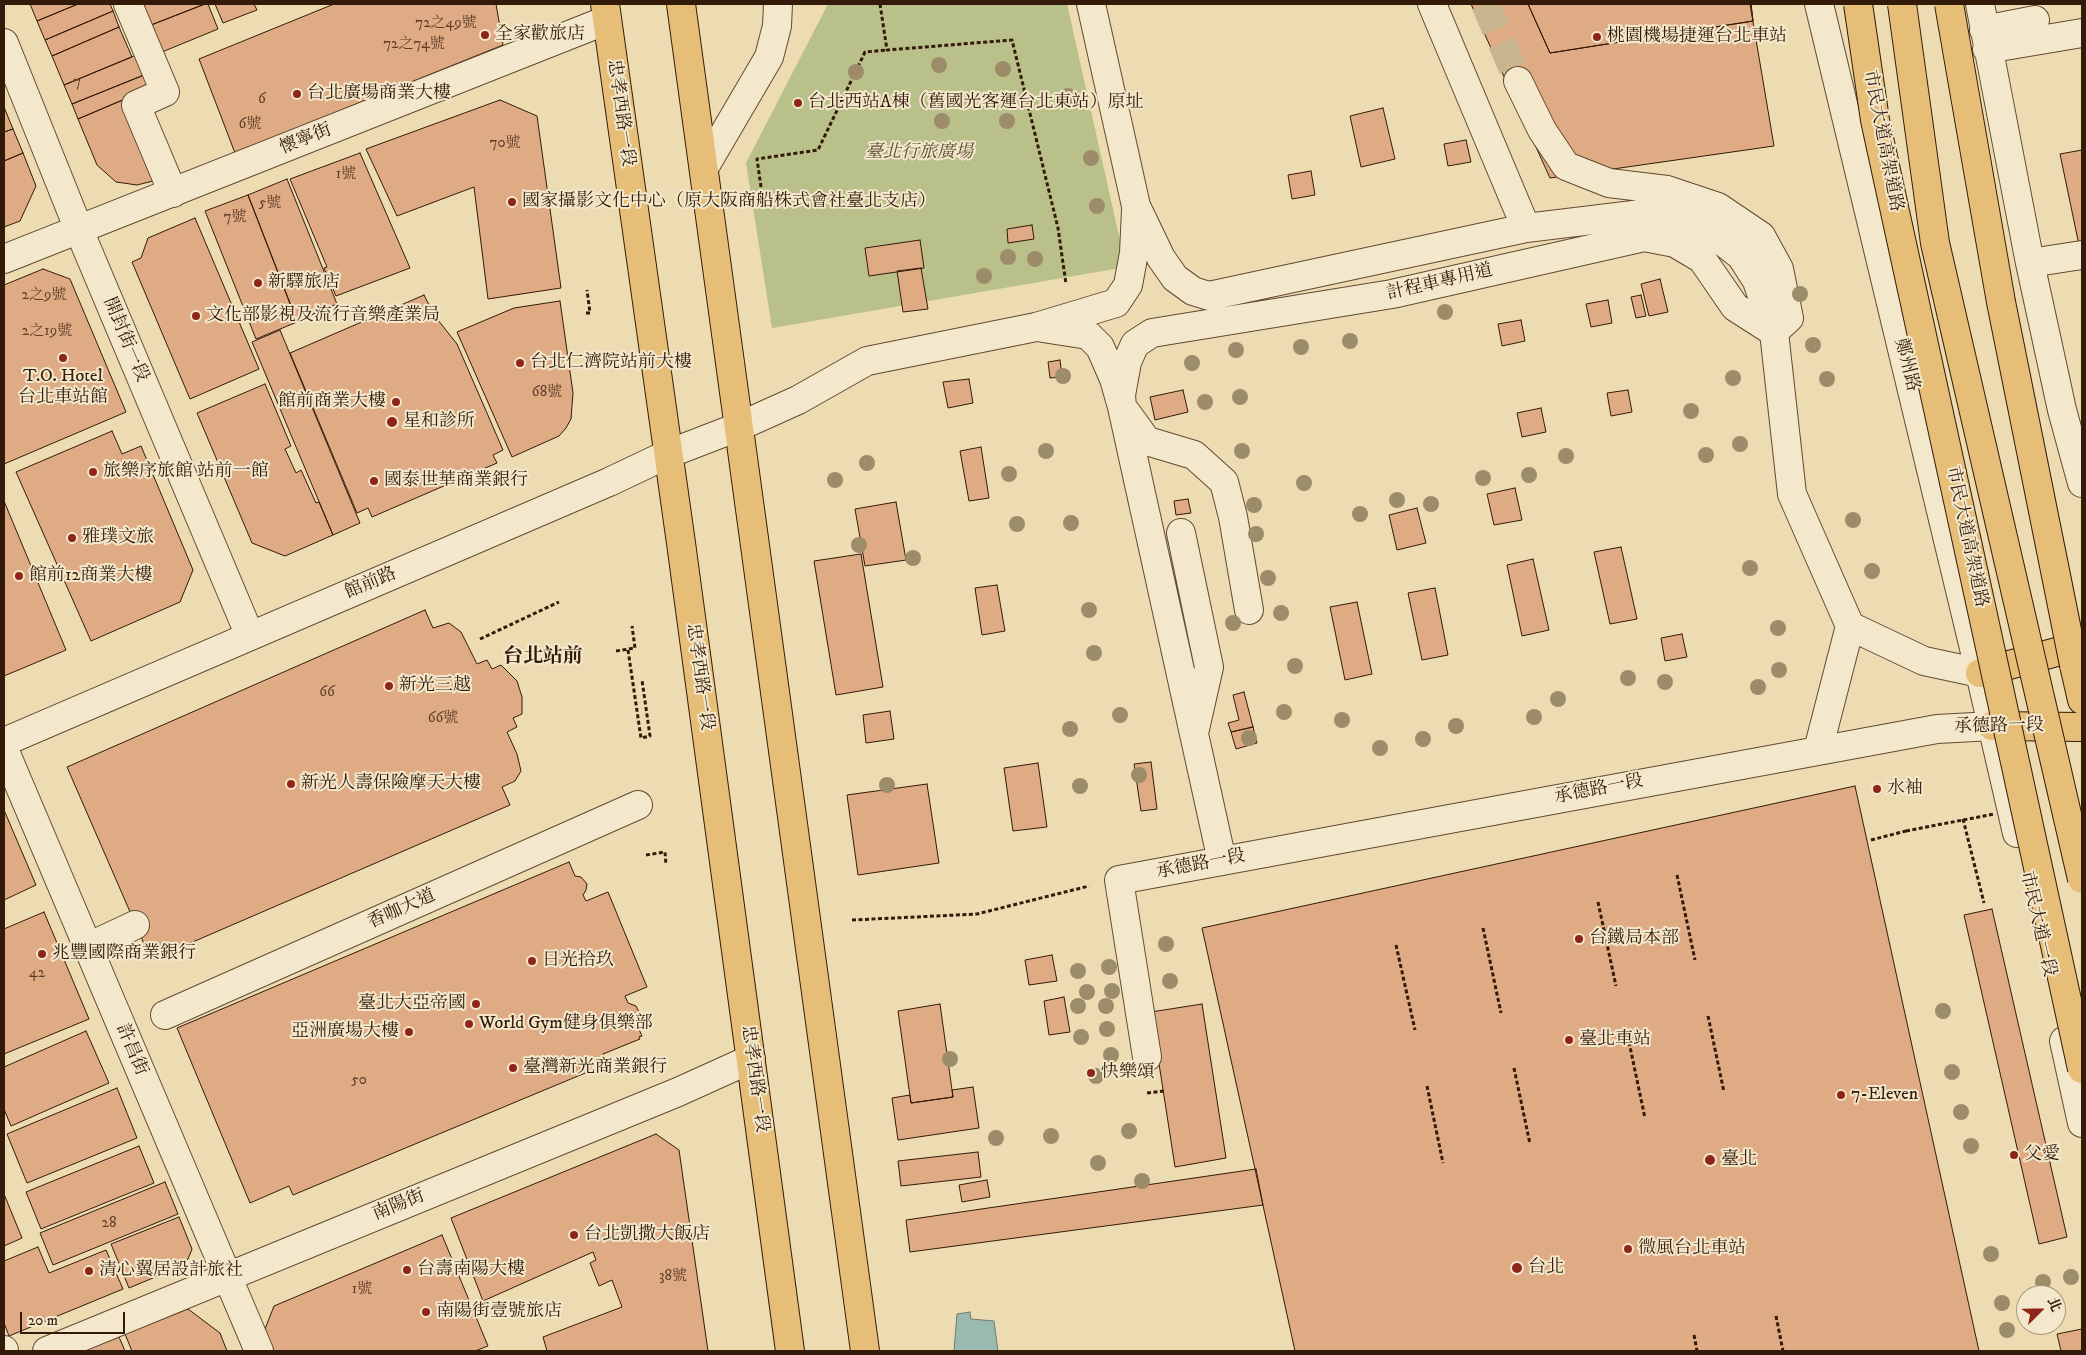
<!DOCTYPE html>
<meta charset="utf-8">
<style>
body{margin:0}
#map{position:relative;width:2086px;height:1355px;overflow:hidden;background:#eddbb1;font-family:"IM FELL DW Pica","Noto Serif TC",serif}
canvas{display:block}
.frame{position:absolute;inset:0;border:5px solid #341a09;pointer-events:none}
.north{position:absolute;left:2016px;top:1285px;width:50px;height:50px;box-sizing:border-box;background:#f3e8cc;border:1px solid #a7967e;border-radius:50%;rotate:67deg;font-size:14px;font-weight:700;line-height:20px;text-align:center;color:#341a09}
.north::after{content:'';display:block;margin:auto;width:18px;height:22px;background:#8f2418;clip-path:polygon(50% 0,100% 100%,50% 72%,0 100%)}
.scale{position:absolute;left:20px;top:1312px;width:105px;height:22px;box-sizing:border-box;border:2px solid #341a09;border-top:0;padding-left:6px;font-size:15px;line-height:18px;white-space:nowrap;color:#341a09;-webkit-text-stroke:4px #f3e8cc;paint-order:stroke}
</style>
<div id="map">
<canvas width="2086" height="1355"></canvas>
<div class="frame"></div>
<div class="north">北</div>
<div class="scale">20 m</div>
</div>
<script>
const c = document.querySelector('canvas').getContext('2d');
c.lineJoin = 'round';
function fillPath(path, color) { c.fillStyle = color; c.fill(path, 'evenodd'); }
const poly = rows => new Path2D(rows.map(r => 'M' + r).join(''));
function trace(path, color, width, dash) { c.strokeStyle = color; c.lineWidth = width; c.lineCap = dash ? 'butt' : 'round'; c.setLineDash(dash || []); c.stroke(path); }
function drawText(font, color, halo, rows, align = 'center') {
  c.font = font + ' "IM FELL DW Pica","Noto Serif TC",serif'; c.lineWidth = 4; c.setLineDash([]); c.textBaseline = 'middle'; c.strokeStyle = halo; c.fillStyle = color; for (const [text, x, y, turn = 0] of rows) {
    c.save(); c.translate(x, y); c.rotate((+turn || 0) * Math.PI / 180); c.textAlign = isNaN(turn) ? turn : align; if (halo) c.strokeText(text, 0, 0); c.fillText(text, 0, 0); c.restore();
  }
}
const green = poly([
 [828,4,1067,4,1126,267,772,328,746,163]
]);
const water = poly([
 [970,1312,971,1319,994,1321,998,1351,954,1351,957,1314,970,1312]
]);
const building = poly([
 [30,4,78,4,37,21,30,4],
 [78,4,110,4,113,11,45,40,37,21,78,4],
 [143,4,205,4,151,25,143,4],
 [205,4,208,4,218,29,162,52,151,25,205,4],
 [215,4,254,4,257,10,223,23,215,4],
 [334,4,496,4,503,45,235,153,199,59,334,4],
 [1471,4,1750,4,1774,146,1550,178,1471,4],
 [1528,4,1751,4,1753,21,1550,53,1528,4],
 [1528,4,1751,4,1753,21,1550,53,1528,4],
 [113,11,119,27,52,56,45,40,113,11],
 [119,27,132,57,64,85,52,56,119,27],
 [136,55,144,75,72,104,64,85,136,55],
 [144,75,149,89,78,119,72,104,144,75],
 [127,98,161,179,137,185,116,182,97,165,78,119,127,98],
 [500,100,537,116,561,288,488,299,474,187,397,216,366,149,500,100],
 [4,107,13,129,4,132,4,107],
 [1383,108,1395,159,1361,167,1350,116,1383,108],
 [13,129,23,153,4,161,4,132,13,129],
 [1466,140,1471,162,1448,166,1444,144,1466,140],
 [2082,150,2082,244,2079,245,2060,154,2082,150],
 [23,153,36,186,20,221,4,227,4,161,23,153],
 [360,153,410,268,336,296,324,268,327,267,290,179,360,153],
 [1311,171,1315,195,1292,199,1288,175,1311,171],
 [287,179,337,304,297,321,248,195,287,179],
 [248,195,297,322,256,339,205,211,248,195],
 [195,218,259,369,190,399,132,262,141,258,148,238,195,218],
 [1032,225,1034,239,1008,243,1007,229,1032,225],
 [920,240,924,268,869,276,865,248,920,240],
 [921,268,928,309,903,312,897,271,921,268],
 [43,269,70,279,126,412,4,464,4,285,43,269],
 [1660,279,1668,312,1649,316,1641,284,1660,279],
 [424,295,434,315,457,344,503,450,493,455,497,463,372,517,368,508,357,513,290,353,424,295],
 [1641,295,1646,316,1636,318,1631,297,1641,295],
 [1608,300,1612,323,1591,327,1586,304,1608,300],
 [560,301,573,393,571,419,566,428,559,436,512,457,457,332,514,308,560,301],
 [1521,320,1525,341,1502,346,1498,324,1521,320],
 [280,330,360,523,333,535,252,342,280,330],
 [1060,360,1062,377,1050,378,1048,362,1060,360],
 [969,379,973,403,948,408,943,382,969,379],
 [265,384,291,446,285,449,296,473,301,470,316,503,319,502,333,535,285,556,252,543,197,413,265,384],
 [1183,390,1188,412,1155,420,1150,397,1183,390],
 [1628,390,1632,412,1611,416,1607,393,1628,390],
 [1541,408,1546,432,1522,437,1517,413,1541,408],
 [112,431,122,454,141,446,193,570,180,602,91,641,16,472,112,431],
 [981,447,989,498,969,501,960,451,981,447],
 [1515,488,1522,520,1494,525,1487,494,1515,488],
 [1188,499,1191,513,1176,515,1174,501,1188,499],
 [4,501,66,650,4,676,4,501],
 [896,502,906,560,865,566,855,509,896,502],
 [1417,508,1426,543,1397,550,1389,515,1417,508],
 [1621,547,1637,619,1610,624,1594,552,1621,547],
 [861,554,883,687,836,695,814,561,861,554],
 [1533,559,1549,630,1522,636,1507,565,1533,559],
 [997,585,1005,631,982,635,975,588,997,585],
 [1435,588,1448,655,1422,660,1408,593,1435,588],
 [1357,602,1372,674,1345,680,1330,607,1357,602],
 [425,610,433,628,449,623,461,632,477,664,487,660,492,669,501,665,517,681,522,697,522,714,513,718,517,727,507,732,517,754,521,771,515,781,502,787,510,805,151,960,67,767,425,610],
 [1682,634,1687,657,1665,661,1661,638,1682,634],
 [1244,692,1253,727,1231,732,1228,723,1239,720,1233,695,1244,692],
 [890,711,894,739,866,743,863,715,890,711],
 [1253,727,1257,743,1236,749,1231,732,1253,727],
 [1151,762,1157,809,1141,811,1134,764,1151,762],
 [1038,763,1047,827,1013,831,1004,768,1038,763],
 [927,784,939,863,858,875,847,795,927,784],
 [1855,786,1979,1351,1295,1351,1202,928,1855,786],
 [4,810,36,885,4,900,4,810],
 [569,862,575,876,581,877,587,884,586,890,583,895,586,901,608,892,647,987,625,996,628,1003,636,1006,639,1012,640,1017,636,1023,642,1036,639,1037,640,1039,603,1054,607,1064,518,1101,293,1195,289,1186,250,1203,177,1028,569,862],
 [1992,909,2067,1237,2039,1244,1964,915,1992,909],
 [44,912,89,1019,4,1054,4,929,44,912],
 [1052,955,1057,981,1029,985,1025,960,1052,955],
 [1064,997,1070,1032,1049,1035,1044,1001,1064,997],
 [940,1004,953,1097,911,1103,898,1011,940,1004],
 [1202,1004,1226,1158,1175,1167,1151,1012,1202,1004],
 [86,1031,109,1083,11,1126,4,1109,4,1067,86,1031],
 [973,1087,979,1128,898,1140,892,1098,910,1095,911,1103,953,1097,952,1090,973,1087],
 [117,1088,137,1138,27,1183,7,1134,117,1088],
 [656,1134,679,1150,708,1351,547,1351,543,1337,622,1307,612,1280,599,1286,590,1263,596,1260,593,1252,483,1301,451,1218,656,1134],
 [139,1146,154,1183,41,1229,26,1192,139,1146],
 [978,1152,981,1177,901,1186,898,1161,978,1152],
 [1256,1169,1263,1205,910,1252,906,1220,1256,1169],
 [987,1180,990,1197,962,1202,959,1185,987,1180],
 [165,1182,178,1214,53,1265,40,1233,165,1182],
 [4,1194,22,1238,4,1246,4,1194],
 [179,1217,192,1249,188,1259,177,1268,129,1288,111,1244,179,1217],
 [442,1235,488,1346,475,1351,274,1351,265,1329,274,1306,442,1235],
 [38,1247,49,1273,106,1250,123,1289,9,1336,4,1323,4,1261,38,1247],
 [188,1309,220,1333,227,1351,132,1351,125,1334,188,1309],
 [2082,1329,2082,1351,2061,1351,2057,1334,2082,1329],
 [119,1337,125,1351,83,1351,119,1337]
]);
const minorTunnel = poly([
 [1485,4,1518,81]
]);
const path = poly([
 [880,4,887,50,1012,40,1058,228,1066,284],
 [761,187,757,159,818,150,865,52,887,50],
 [586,313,590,313,587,290],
 [480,639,559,602],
 [628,650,641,738,650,736,642,680],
 [616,651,635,648,632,626],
 [1963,819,1984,903],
 [1871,840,1906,831],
 [646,855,665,852,666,865],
 [1677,875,1695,960],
 [1598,902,1616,986],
 [852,920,977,914,1089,886],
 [1483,928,1501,1013],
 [1396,945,1415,1030],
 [1708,1016,1724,1092],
 [1629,1042,1645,1118],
 [1514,1068,1530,1144],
 [1427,1086,1443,1163],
 [1147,1093,1164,1091],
 [1776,1316,1783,1351],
 [1694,1335,1697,1351]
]);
const minor = poly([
 [128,4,165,92,136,105,173,193],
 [1091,4,1136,206,1161,258,1175,278,1193,291,1209,296,1526,228,1650,213,1686,221,1718,238,1741,256,1757,281,1774,332,1792,494,1850,626,1818,750],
 [1432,4,1526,228],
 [1819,4,1980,673,2017,833],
 [1980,4,2030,263,2062,410,2082,483],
 [1984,30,2035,20],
 [4,43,79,230,250,636],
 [1987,49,2082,33],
 [1518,81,1542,130,1566,166,1609,183,1667,190,1718,207,1761,236,1779,269,1789,318,1774,332],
 [704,168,769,57,777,26,778,4],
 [4,259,607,20],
 [2030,263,2082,255],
 [1043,328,1088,335,1100,347,1114,379,1122,407,1222,861],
 [1122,407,1121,395,1127,362,1135,344,1152,333,1392,294,1644,237,1675,243,1702,259,1735,307,1774,332],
 [1126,412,1147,441,1194,455,1224,482,1233,517,1249,610],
 [1181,533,1209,667,1195,729],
 [1850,626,1924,661,1980,673],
 [4,742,609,482,668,454,738,427,798,400,867,361,1036,327,1116,303,1128,285,1134,253,1136,210],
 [4,749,259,1351],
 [88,947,135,925],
 [165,1015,638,805],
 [2064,1041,2082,1123],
 [1147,1057,1119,880,1937,729,1992,726],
 [4,1350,4,1351],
 [47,1351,678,1092,751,1059]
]);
const major = poly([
 [605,4,681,543,790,1351],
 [681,4,865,1351],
 [1980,673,2082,645],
 [1992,726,2082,727]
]);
const highway = poly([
 [2074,665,2082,700]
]);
const pathBridge = poly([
 [1906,831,1994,814]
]);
const highwayBridge = poly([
 [1858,4,1875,120,2082,1069],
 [1902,4,1935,243,2082,879],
 [1949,4,2001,302,2074,665]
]);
const trees = [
 [939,65],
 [1003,69],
 [856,72],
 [1068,96],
 [942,121],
 [1007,121],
 [874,152],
 [1091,158],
 [1097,206],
 [1008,257],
 [1035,259],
 [984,276],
 [1800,294],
 [1445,312],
 [1350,341],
 [1813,345],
 [1301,347],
 [1236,350],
 [1192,363],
 [1063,376],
 [1733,378],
 [1827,379],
 [1240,397],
 [1205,402],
 [1691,411],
 [1740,444],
 [1046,451],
 [1242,451],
 [1706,455],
 [1566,456],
 [867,463],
 [1009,474],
 [1529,475],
 [1483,478],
 [835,480],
 [1304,483],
 [1397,500],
 [1431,504],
 [1254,505],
 [1360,514],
 [1853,520],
 [1071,523],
 [1017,524],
 [1256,534],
 [859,545],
 [913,558],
 [1750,568],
 [1872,571],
 [1268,578],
 [1089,610],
 [1281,613],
 [1233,623],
 [1778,628],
 [1094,653],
 [1295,666],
 [1779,670],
 [1628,678],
 [1665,682],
 [1758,687],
 [1558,699],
 [1284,712],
 [1120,715],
 [1534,717],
 [1342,720],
 [1456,726],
 [1070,729],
 [1249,738],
 [1423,739],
 [1380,748],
 [1139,775],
 [887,785],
 [1080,786],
 [1166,944],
 [1109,967],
 [1078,971],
 [1170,981],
 [1112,991],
 [1087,992],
 [1078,1006],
 [1106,1006],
 [1943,1011],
 [1107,1029],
 [1081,1037],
 [1111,1055],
 [950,1059],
 [1952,1072],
 [1096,1076],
 [1961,1112],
 [1129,1131],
 [1051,1136],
 [996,1138],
 [1971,1146],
 [1098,1163],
 [1142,1181],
 [1991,1254],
 [2071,1277],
 [2043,1282],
 [2002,1303],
 [2007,1330]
];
const markers = [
 [485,35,5,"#8f2418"],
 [1597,37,5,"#8f2418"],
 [297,94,5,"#8f2418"],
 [798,103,5,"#8f2418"],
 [512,202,5,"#8f2418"],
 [258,283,5,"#8f2418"],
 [196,316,5,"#8f2418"],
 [63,358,5,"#8f2418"],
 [520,363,5,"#8f2418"],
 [396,402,5,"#8f2418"],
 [392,422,6,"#8f2418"],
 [93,472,5,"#8f2418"],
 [374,481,5,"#8f2418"],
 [72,538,5,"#8f2418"],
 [19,576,5,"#8f2418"],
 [389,686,5,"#8f2418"],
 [291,784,5,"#8f2418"],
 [1877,789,5,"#8f2418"],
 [1579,939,5,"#8f2418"],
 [42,954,5,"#8f2418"],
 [532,961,5,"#8f2418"],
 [476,1004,5,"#8f2418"],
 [469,1024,5,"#8f2418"],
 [409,1032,5,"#8f2418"],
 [1569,1040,5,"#8f2418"],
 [513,1068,5,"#8f2418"],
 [1091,1073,5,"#8f2418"],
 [1841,1095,5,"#8f2418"],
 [2014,1155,5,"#8f2418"],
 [1710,1160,6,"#8f2418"],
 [574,1235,5,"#8f2418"],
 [1628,1249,5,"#8f2418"],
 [1517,1268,6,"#8f2418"],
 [407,1270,5,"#8f2418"],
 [89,1271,5,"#8f2418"],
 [426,1312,5,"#8f2418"]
];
const numberNames = [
 ["72之49號",446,24],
 ["72之74號",414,45],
 ["7",77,83],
 ["6",262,100],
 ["6號",250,125],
 ["70號",505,144],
 ["1號",346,175],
 ["5號",270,204],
 ["7號",235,218],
 ["2之9號",44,296],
 ["2之19號",47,332],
 ["68號",547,393],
 ["66",327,693],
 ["66號",443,719],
 ["42",37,974],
 ["50",359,1081],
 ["28",109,1224],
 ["38號",673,1277],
 ["1號",362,1290]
];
const poiNames = [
 ["全家歡旅店",495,35],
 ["桃園機場捷運台北車站",1607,37],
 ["台北廣場商業大樓",307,94],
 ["台北西站A棟（舊國光客運台北東站）原址",808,103],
 ["國家攝影文化中心（原大阪商船株式會社臺北支店）",522,202],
 ["新驛旅店",268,283],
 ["文化部影視及流行音樂產業局",206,316],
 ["台北仁濟院站前大樓",530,363],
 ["T.O. Hotel",63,377,"center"],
 ["台北車站館",63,398,"center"],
 ["館前商業大樓",386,402,"right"],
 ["星和診所",403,422],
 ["旅樂序旅館 站前一館",103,472],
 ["國泰世華商業銀行",384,481],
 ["雅璞文旅",82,538],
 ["館前12商業大樓",29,576],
 ["新光三越",399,686],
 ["新光人壽保險摩天大樓",301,784],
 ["水袖",1887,789],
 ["台鐵局本部",1589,939],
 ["兆豐國際商業銀行",52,954],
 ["日光拾玖",542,961],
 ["臺北大亞帝國",466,1004,"right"],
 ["World Gym健身俱樂部",479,1024],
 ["亞洲廣場大樓",399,1032,"right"],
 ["臺北車站",1579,1040],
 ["臺灣新光商業銀行",523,1068],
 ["快樂頌",1101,1073],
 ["7-Eleven",1851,1095],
 ["父愛",2024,1155],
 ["臺北",1721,1160],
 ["台北凱撒大飯店",584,1235],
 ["微風台北車站",1638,1249],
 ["台北",1528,1268],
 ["台壽南陽大樓",417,1270],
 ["清心翼居設計旅社",99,1271],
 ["南陽街壹號旅店",436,1312]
];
const streetNames = [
 ["忠孝西路一段",620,113,82],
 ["懷寧街",306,140,-22],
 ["市民大道高架道路",1882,141,79],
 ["計程車專用道",1440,283,-13],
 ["開封街一段",125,340,67],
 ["鄭州路",1906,365,76],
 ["市民大道高架道路",1966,537,78],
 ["館前路",371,584,-23],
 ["忠孝西路一段",699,677,82],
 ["承德路一段",1999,727,-1],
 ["承德路一段",1599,790,-11],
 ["承德路一段",1201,865,-11],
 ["香咖大道",402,910,-24],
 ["市民大道一段",2037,924,77],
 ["許昌街",131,1050,67],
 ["忠孝西路一段",754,1079,82],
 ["南陽街",399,1206,-22]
];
const parkNames = [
 ["臺北行旅廣場",919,153]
];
const quarterNames = [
 ["台北站前",543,658]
];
fillPath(green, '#bac08a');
fillPath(water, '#99bbaf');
trace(water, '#717b6d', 1);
fillPath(building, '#dfab85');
trace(building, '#341a09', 1);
trace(minorTunnel, '#c8b48f', 28, [28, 14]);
trace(minor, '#624a33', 30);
trace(major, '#341a09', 30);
trace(highway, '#341a09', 30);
trace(path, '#341a09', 3, [4, 2.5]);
trace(minor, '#f3e8cc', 28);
trace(major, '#e6be78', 28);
trace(highway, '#e6be78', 28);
trace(highwayBridge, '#341a09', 30, []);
trace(pathBridge, '#341a09', 3, [4, 2.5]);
trace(highwayBridge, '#e6be78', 28);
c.fillStyle = '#9d8c6a';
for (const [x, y] of trees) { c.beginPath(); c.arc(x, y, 8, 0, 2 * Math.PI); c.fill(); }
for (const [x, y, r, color] of markers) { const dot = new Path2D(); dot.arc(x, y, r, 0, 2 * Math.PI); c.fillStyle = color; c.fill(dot); trace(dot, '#f3e8cc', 2); }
drawText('15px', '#5f3e28', null, numberNames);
drawText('18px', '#341a09', '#f3e8cc', poiNames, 'left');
drawText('18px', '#341a09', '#f3e8cc', streetNames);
drawText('italic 18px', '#5c4c30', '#f3e8cc', parkNames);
drawText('bold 20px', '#341a09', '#f3e8cc', quarterNames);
</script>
